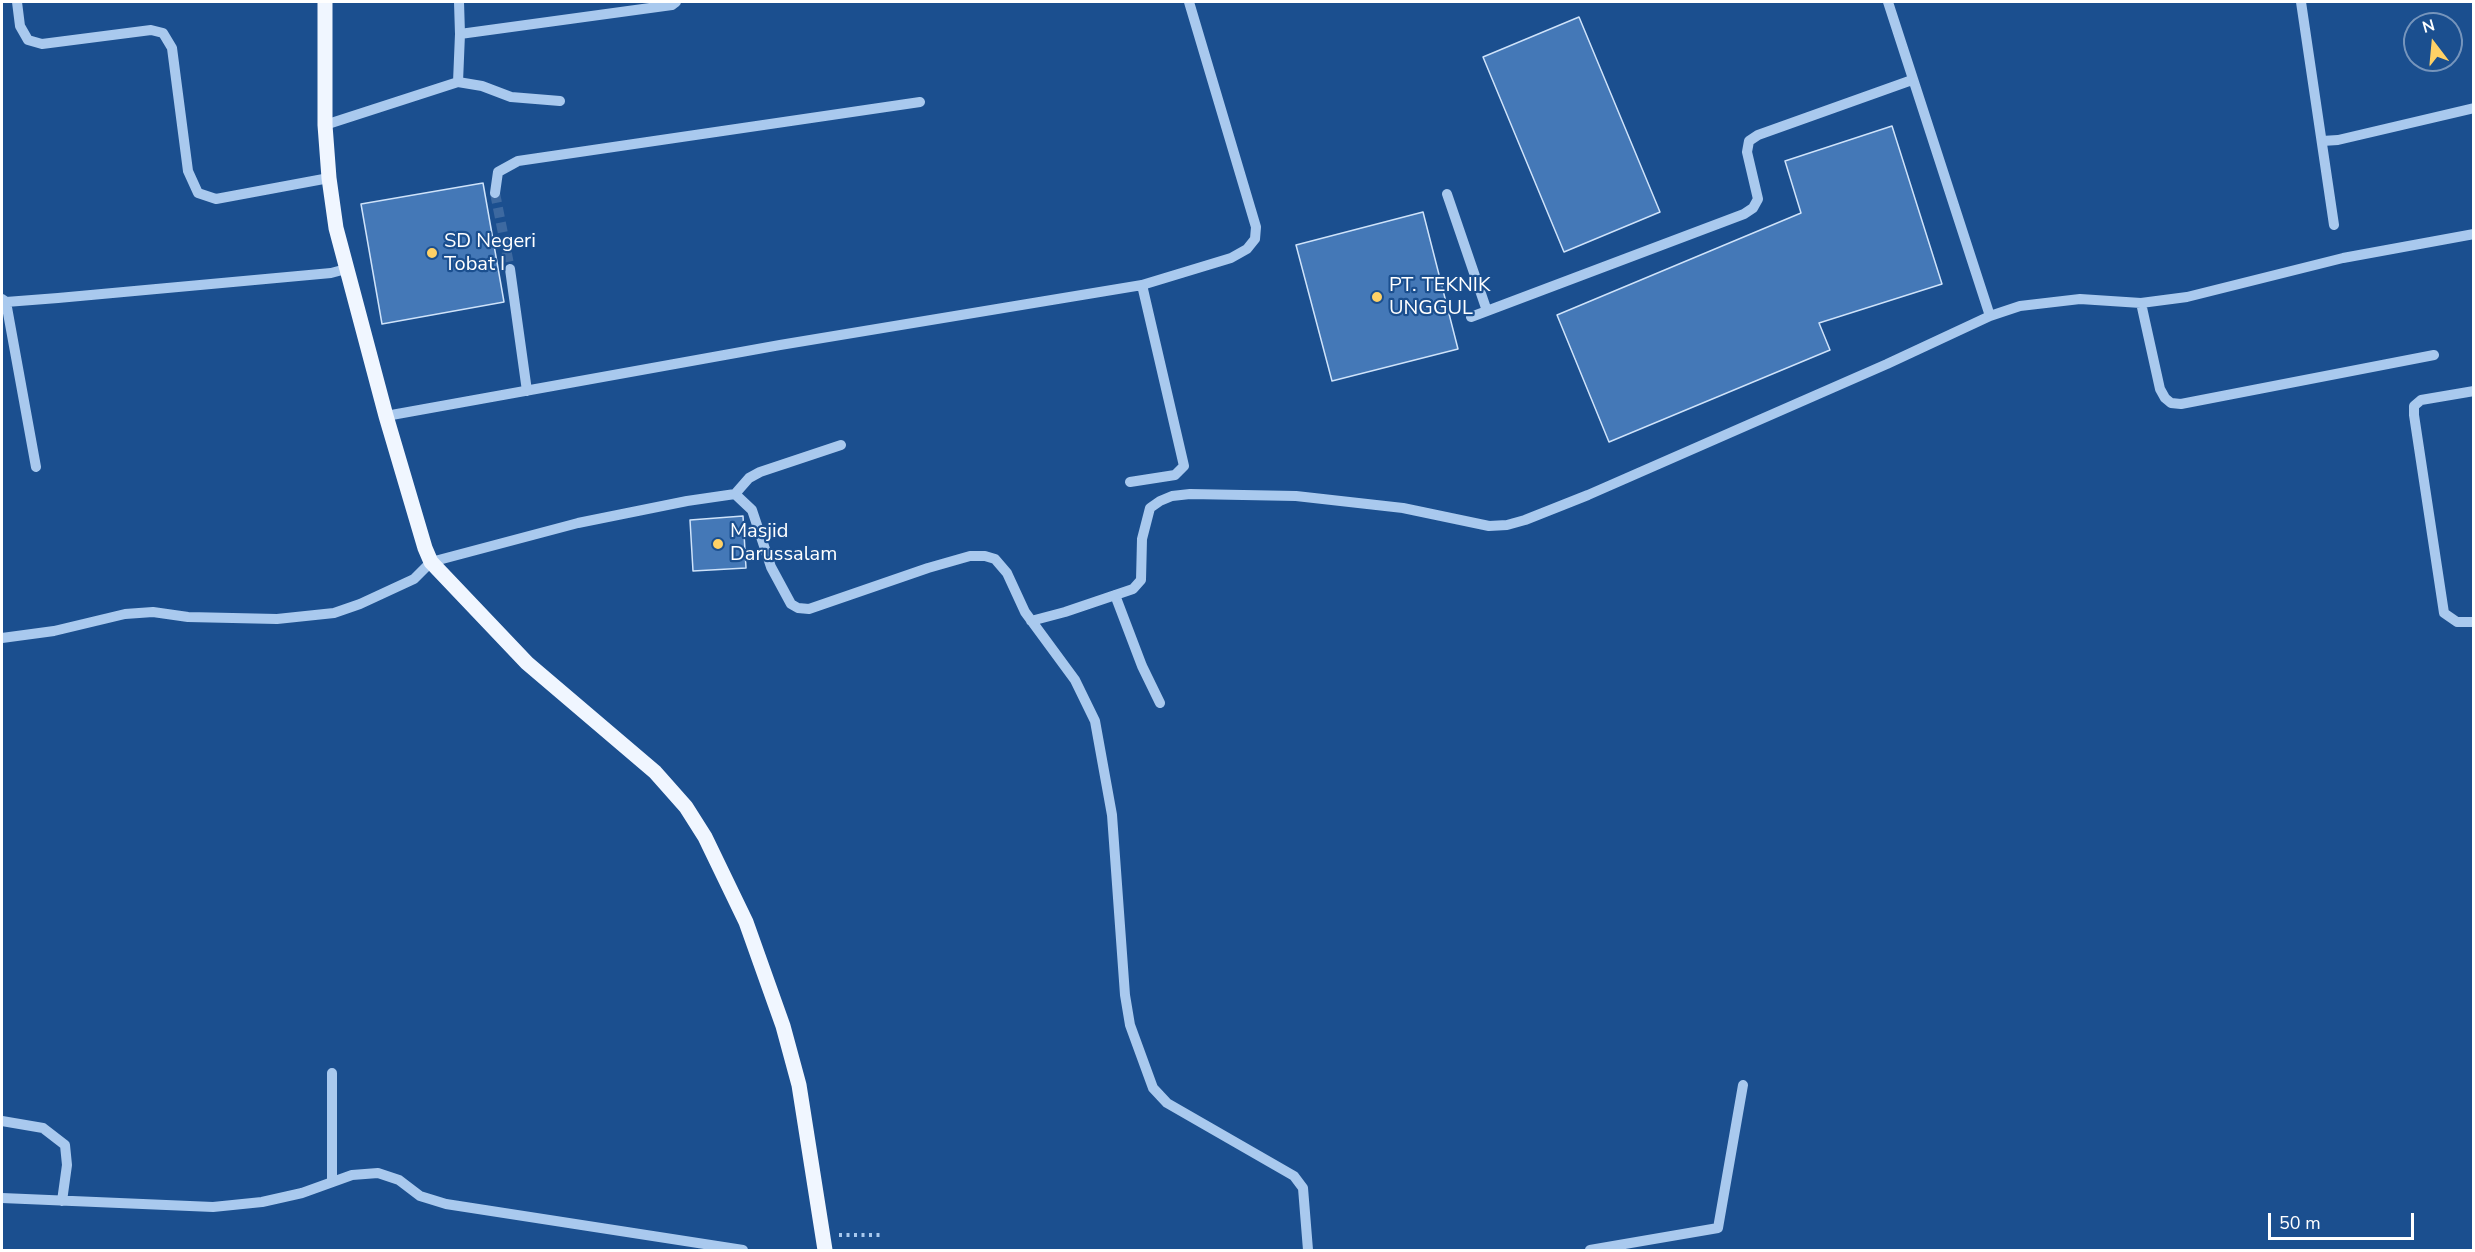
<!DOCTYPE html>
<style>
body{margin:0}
#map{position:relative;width:2475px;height:1252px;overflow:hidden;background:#1b4f8f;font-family:"Nunito Sans",sans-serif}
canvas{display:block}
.frame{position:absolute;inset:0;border:3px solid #fff;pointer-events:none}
.north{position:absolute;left:2403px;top:12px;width:60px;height:60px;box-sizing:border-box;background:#1b4f8f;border:2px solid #7695bc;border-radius:50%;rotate:344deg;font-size:16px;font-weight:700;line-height:24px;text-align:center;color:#fff}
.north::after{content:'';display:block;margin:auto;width:21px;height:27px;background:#ffd166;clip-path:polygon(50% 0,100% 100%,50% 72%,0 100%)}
.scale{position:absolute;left:2268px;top:1213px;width:146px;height:27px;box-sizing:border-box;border:3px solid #fff;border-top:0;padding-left:8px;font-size:18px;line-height:21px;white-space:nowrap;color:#fff;-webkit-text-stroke:4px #1b4f8f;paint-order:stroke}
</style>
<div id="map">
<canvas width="2475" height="1252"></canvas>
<div class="frame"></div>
<div class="north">N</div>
<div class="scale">50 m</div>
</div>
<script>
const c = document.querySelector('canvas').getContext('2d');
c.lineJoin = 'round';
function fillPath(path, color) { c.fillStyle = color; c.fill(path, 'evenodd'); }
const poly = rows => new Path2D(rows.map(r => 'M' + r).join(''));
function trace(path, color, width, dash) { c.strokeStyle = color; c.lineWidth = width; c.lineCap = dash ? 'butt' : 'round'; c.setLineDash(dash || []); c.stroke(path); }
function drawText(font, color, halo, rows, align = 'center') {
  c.font = font + ' "Nunito Sans",sans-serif'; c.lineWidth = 4.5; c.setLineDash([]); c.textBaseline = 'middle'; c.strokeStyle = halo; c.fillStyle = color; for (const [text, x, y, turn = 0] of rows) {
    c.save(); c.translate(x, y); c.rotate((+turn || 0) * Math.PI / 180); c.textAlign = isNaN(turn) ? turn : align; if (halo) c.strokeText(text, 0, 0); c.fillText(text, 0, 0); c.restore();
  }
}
const building = poly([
 [1579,17,1660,212,1564,252,1483,57,1579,17],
 [1892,126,1942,284,1819,323,1830,350,1609,442,1557,315,1801,213,1785,161,1892,126],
 [483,183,504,302,382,324,361,204,483,183],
 [1423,212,1458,349,1332,381,1296,245,1423,212],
 [743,516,746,568,693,571,690,520,743,516]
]);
const minorTunnel = poly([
 [495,193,510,269]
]);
const path = poly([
 [839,1235,883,1235]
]);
const minor = poly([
 [17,2,20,26,28,40,42,44,151,30,163,33,172,48,188,171,198,193,216,199,329,178],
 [1888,2,1990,316],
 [2301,2,2334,225],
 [460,34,672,5,676,2],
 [458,82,460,34,459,2],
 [325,125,458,82,482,86,511,97,560,101],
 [2322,141,2338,140,2474,108],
 [495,193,498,172,518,161,920,102],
 [1447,194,1487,311],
 [510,269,527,391],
 [2,299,6,302,58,298,331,273,346,269],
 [6,302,36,467],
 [2141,303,2160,389,2165,398,2171,403,2181,404,2434,355],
 [1471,317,1744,214,1753,208,1758,199,1747,152,1749,141,1758,135,1912,80],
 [2474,391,2421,400,2414,406,2414,415,2444,613,2457,622,2474,622],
 [386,416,780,345,1142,285,1231,258,1247,249,1255,239,1256,227,1189,2],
 [1130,482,1175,475,1184,466,1142,285],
 [735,494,749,478,760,472,841,445],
 [1115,595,1142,666,1160,703],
 [1031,621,1065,612,1133,589,1141,580,1142,539,1150,508,1160,501,1172,496,1190,494,1296,496,1403,508,1489,526,1507,525,1525,520,1588,495,1887,364,1990,316,2020,306,2080,299,2141,303,2187,297,2343,258,2474,234],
 [2,638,54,631,125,614,153,612,188,617,277,619,334,613,360,604,414,579,431,562,578,523,687,501,735,494,752,510,771,567,791,604,798,608,809,609,928,568,970,556,985,556,995,559,1007,573,1025,612,1075,680,1095,721,1112,815,1125,995,1130,1025,1153,1088,1167,1103,1294,1176,1303,1188,1308,1250],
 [332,1073,332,1182],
 [2,1121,43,1128,65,1145,67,1165,62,1201],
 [2,1198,213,1207,262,1202,302,1193,352,1175,378,1173,399,1180,420,1196,446,1204,743,1250],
 [1590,1250,1718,1228,1743,1085]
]);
const major = poly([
 [325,2,325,125,329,178,336,228,386,416,425,548,431,562,527,663,655,772,686,807,705,837,746,922,783,1026,799,1085,825,1250]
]);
const markers = [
 [432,253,6,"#ffd166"],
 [1377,297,6,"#ffd166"],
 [718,544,6,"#ffd166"]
];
const poiNames = [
 ["SD Negeri",444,242],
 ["Tobat I",444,265],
 ["PT. TEKNIK",1389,286],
 ["UNGGUL",1389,309],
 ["Masjid",730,532],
 ["Darussalam",730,555]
];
fillPath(building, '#4478b7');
trace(building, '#cfe3fa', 1.5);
trace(minorTunnel, '#3d69a0', 10, [10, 5]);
trace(path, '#a9c9ee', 4, [3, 4.5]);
trace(minor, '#a9c9ee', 10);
trace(major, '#f0f6ff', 15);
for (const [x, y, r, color] of markers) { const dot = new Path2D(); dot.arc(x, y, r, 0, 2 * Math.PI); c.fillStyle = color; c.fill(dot); trace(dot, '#1b4f8f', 2); }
drawText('20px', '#fff', '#1b4f8f', poiNames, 'left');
</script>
